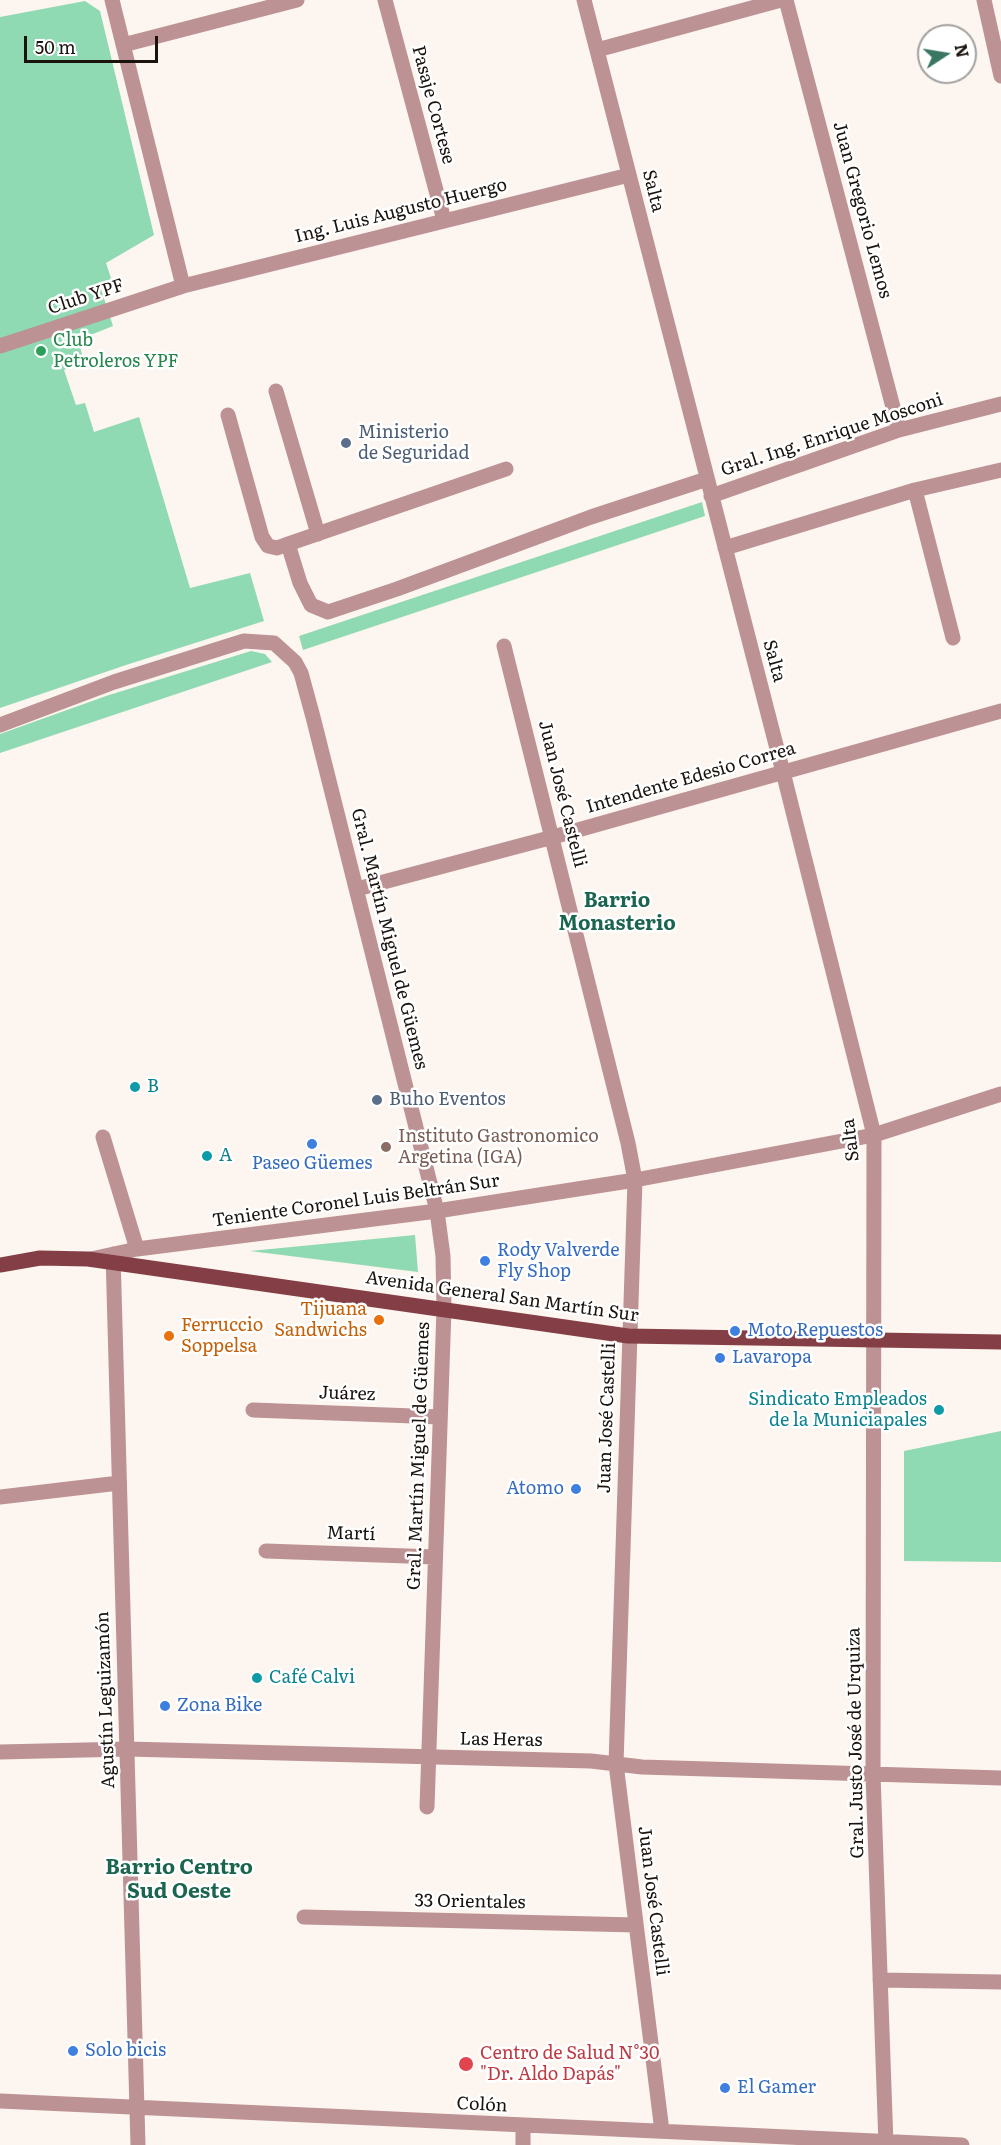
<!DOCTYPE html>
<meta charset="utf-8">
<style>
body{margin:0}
#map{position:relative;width:1001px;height:2145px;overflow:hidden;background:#fdf5ef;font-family:Literata,serif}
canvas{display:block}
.north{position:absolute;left:917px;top:24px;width:60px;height:60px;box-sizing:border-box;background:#fff;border:2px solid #a3a19f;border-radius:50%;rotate:78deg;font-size:16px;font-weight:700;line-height:24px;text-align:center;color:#1a130e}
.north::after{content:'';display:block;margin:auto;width:21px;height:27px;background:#3a7763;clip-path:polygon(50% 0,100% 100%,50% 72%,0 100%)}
.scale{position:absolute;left:24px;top:36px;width:134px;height:27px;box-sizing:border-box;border:3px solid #1a130e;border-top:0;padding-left:8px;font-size:18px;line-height:21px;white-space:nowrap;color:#1a130e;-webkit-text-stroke:4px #fff;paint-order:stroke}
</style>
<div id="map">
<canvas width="1001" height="2145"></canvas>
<div class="north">N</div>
<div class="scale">50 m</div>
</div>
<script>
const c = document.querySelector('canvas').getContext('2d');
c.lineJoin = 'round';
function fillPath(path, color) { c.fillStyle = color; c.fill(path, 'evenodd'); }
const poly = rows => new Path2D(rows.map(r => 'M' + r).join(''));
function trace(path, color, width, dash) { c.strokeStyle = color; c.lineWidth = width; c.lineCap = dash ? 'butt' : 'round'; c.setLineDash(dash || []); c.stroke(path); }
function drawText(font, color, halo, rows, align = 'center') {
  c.font = font + ' Literata,serif'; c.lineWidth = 5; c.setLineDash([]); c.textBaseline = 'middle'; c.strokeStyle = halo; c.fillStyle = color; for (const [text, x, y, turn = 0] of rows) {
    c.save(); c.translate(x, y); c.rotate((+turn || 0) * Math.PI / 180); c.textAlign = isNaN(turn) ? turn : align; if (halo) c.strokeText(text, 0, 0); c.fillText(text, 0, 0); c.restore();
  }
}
const green = poly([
 [85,1,100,11,154,235,106,263,112,281,100,286,113,326,78,340,84,361,64,370,76,405,85,403,94,432,139,417,190,588,250,573,264,621,126,665,0,708,0,17],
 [702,502,705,516,303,650,299,636],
 [251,651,265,654,272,662,0,753,0,734,106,696],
 [415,1235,418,1272,250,1251],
 [1001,1431,1001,1562,904,1561,904,1451]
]);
const minor = poly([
 [112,0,183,286],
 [385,0,444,220],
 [584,0,783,772,874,1135,873,1774,886,2145],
 [786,0,899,430],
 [984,0,1001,76],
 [123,45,297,0],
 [597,50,781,0],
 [0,346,183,286,629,175],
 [276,391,318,534],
 [228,415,262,537,268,546,277,548,288,544,506,469],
 [915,490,953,638],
 [711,496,899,430,1001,404],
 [288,544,300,583,311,605,328,612,397,589,591,517,707,479],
 [725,548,915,490,1001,470],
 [504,646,628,1143,635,1180,616,1764,662,2131],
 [0,725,114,682,244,641,274,643,295,662,301,673,313,717,437,1211,443,1256,444,1309,427,1807],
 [357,889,553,837,1001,711],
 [103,1137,137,1249],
 [113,1254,138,2145],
 [91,1259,137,1249,437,1211,635,1180,874,1135,1001,1094],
 [253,1410,440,1417],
 [0,1497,119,1483],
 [266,1551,435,1557],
 [0,1752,127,1749,591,1761,642,1767,1001,1778],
 [304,1917,636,1925],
 [880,1980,1001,1982],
 [0,2101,962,2145],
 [523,2126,523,2145]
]);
const major = poly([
 [0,1265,40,1258,88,1259,628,1336,1001,1342]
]);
const markers = [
 [41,351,6,"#2e9e5b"],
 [346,443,6,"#5c6f8a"],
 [135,1087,6,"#0f9aa8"],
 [377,1100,6,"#5c6f8a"],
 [312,1144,6,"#3f7fe0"],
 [386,1147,6,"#8d6e63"],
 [207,1156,6,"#0f9aa8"],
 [485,1261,6,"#3f7fe0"],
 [379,1320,6,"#e8710a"],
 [735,1331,6,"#3f7fe0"],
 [169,1336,6,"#e8710a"],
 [720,1358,6,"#3f7fe0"],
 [939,1410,6,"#0f9aa8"],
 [576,1489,6,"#3f7fe0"],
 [257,1678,6,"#0f9aa8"],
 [165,1706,6,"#3f7fe0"],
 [73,2051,6,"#3f7fe0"],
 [466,2064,8,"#e0444e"],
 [725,2088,6,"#3f7fe0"]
];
const streetNames = [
 ["Pasaje Cortese",433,105,75],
 ["Salta",653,191,76],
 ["Juan Gregorio Lemos",862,210,75],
 ["Ing. Luis Augusto Huergo",401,211,-14],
 ["Club YPF",86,297,-18],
 ["Gral. Ing. Enrique Mosconi",832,435,-18],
 ["Salta",774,661,75],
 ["Intendente Edesio Correa",691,778,-16],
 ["Juan José Castelli",562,794,76],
 ["Gral. Martín Miguel de Güemes",389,939,76],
 ["Salta",851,1140,-97],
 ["Teniente Coronel Luis Beltrán Sur",356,1201,-8],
 ["Avenida General San Martín Sur",502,1297,8],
 ["Juárez",347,1394,2],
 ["Juan José Castelli",607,1418,-88],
 ["Gral. Martín Miguel de Güemes",419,1456,-88],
 ["Martí",351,1534,2],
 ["Agustín Leguizamón",106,1700,-92],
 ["Las Heras",501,1740,1],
 ["Gral. Justo José de Urquiza",856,1743,-91],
 ["Juan José Castelli",653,1901,83],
 ["33 Orientales",470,1902,1],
 ["Colón",482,2105,3]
];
const leisureNames = [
 ["Club",53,341],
 ["Petroleros YPF",53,362]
];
const serviceNames = [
 ["Ministerio",358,433],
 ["de Seguridad",358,454],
 ["Buho Eventos",389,1100]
];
const cultureNames = [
 ["B",147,1087],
 ["A",219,1156],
 ["Sindicato Empleados",927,1400,"right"],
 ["de la Municiapales",927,1421,"right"],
 ["Café Calvi",269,1678]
];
const educationNames = [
 ["Instituto Gastronomico",398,1137],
 ["Argetina (IGA)",398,1158]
];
const shopNames = [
 ["Paseo Güemes",312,1164,"center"],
 ["Rody Valverde",497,1251],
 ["Fly Shop",497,1272],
 ["Moto Repuestos",747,1331],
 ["Lavaropa",732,1358],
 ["Atomo",564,1489,"right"],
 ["Zona Bike",177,1706],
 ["Solo bicis",85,2051],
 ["El Gamer",737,2088]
];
const foodNames = [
 ["Tijuana",367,1310],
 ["Sandwichs",367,1331],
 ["Ferruccio",181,1326,"left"],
 ["Soppelsa",181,1347,"left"]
];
const healthNames = [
 ["Centro de Salud N°30",480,2054],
 ["\"Dr. Aldo Dapás\"",480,2075]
];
const neighbourhoodNames = [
 ["Barrio",617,901],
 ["Monasterio",617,924]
];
const quarterNames = [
 ["Barrio Centro",179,1868],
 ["Sud Oeste",179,1892]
];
fillPath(green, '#8fdab2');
trace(minor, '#bc9294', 15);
trace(major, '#843e45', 15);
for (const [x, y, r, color] of markers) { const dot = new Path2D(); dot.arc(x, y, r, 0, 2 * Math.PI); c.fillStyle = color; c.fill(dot); trace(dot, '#fff', 2); }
drawText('18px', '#1a130e', '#fff', streetNames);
drawText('18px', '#27864d', '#fff', leisureNames, 'left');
drawText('18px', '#4e5e75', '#fff', serviceNames, 'left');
drawText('18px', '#0d838f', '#fff', cultureNames, 'left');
drawText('18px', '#785e54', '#fff', educationNames, 'left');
drawText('18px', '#366cbe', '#fff', shopNames, 'left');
drawText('18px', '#c56008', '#fff', foodNames, 'right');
drawText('18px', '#be3a42', '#fff', healthNames, 'left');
drawText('bold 20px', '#1b654f', '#fff', neighbourhoodNames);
drawText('bold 21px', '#1b654f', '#fff', quarterNames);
</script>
